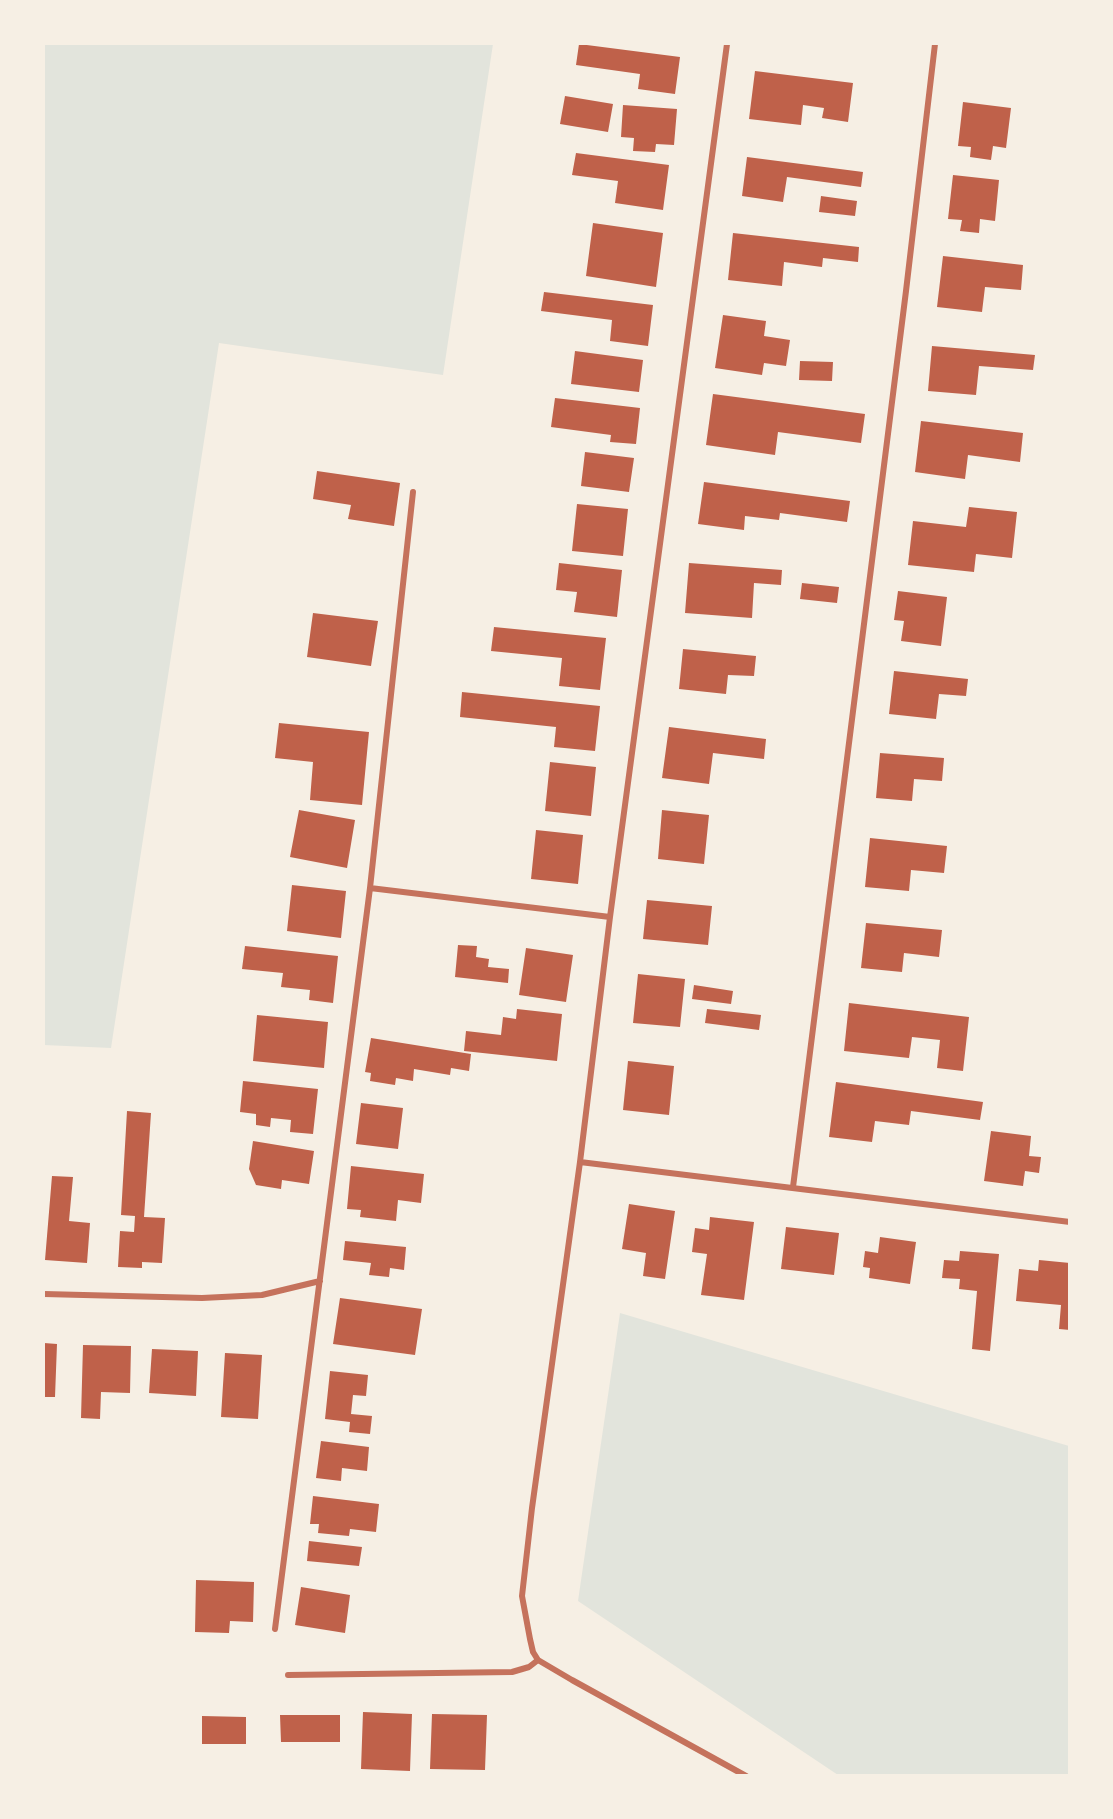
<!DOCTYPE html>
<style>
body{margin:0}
#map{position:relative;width:1113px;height:1819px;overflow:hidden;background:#f6efe4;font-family:Signika,sans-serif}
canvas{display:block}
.frame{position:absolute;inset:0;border:45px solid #f6efe4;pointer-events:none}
</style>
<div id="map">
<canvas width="1113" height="1819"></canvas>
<div class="frame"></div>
</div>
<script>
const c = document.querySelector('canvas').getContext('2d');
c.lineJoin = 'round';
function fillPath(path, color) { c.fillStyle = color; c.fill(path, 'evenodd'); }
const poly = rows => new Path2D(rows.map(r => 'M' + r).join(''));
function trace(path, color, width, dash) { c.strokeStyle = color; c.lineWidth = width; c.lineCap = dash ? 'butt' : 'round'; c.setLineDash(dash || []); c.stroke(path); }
const green = poly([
 [44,44,493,44,443,375,219,343,111,1048,44,1045],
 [620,1313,1069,1446,1069,1775,838,1775,578,1601]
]);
const building = poly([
 [579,44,680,57,675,94,638,89,640,74,576,65],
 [755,71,853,83,848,122,822,118,824,108,803,105,801,125,749,119],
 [565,96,613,104,608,132,560,124],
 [963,102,1011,108,1006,148,993,146,991,160,970,157,971,147,958,146],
 [623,105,677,109,674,145,656,144,655,152,633,151,634,138,621,137],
 [576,153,669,165,663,210,615,203,618,181,572,175],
 [747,157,863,172,861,187,787,177,783,202,742,196],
 [953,175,999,180,995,221,980,219,979,233,960,231,962,220,948,219],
 [821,196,857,201,855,216,819,212],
 [593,223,663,233,656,287,586,276],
 [733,233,859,247,858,262,823,258,822,267,784,262,782,286,728,280],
 [943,256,1023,265,1021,290,985,287,982,312,937,307],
 [544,292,653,305,648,346,610,341,612,320,541,311],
 [723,315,766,321,764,336,790,340,786,366,764,363,762,375,715,368],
 [932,346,1035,355,1033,370,979,366,976,395,928,391],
 [575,351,643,360,639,392,571,384],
 [800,361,833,362,832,381,799,380],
 [713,394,865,414,861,443,778,432,775,455,706,445],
 [555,398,640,408,636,444,610,442,611,435,551,427],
 [921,421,1023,433,1020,462,968,455,965,479,915,472],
 [585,452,634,458,629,492,581,486],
 [317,471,400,483,394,526,348,519,351,505,313,499],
 [704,482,850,501,847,522,780,513,779,520,745,516,744,530,698,524],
 [577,504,628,509,623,556,572,551],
 [969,507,1017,512,1012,558,976,554,974,572,908,565,913,521,966,527],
 [559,563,622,570,617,617,574,612,577,592,556,590],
 [689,563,782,570,781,585,754,583,752,618,685,613],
 [802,583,839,587,837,603,800,599],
 [898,591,947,597,941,646,901,641,904,621,894,620],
 [313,613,378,621,371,666,307,657],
 [494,627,606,638,600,690,559,686,562,658,491,651],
 [683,649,756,656,754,676,728,675,726,694,679,689],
 [894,671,968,679,966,696,939,694,936,719,889,714],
 [462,692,600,706,595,751,554,747,556,727,460,717],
 [279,723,369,732,362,805,310,800,313,762,275,758],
 [669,727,766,739,764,759,713,753,709,784,662,778],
 [880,753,944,758,942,781,914,779,912,801,876,798],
 [550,762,596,767,591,816,545,811],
 [299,810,355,820,347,868,290,857],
 [662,810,709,815,704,864,658,859],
 [536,830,583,835,578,884,531,879],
 [870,838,947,846,944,873,911,870,909,891,865,887],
 [292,885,346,891,341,938,287,931],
 [647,900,712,906,708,945,643,939],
 [866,923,942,930,939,957,904,953,902,972,861,968],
 [458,945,477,946,476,957,489,959,488,967,509,969,508,983,455,977],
 [245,946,338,956,333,1003,309,1000,310,990,281,987,283,973,242,969],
 [526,948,573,955,566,1002,519,995],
 [638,974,685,979,680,1027,633,1023],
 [694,985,733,991,731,1004,692,999],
 [849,1003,969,1017,963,1071,937,1068,940,1040,912,1037,909,1058,844,1051],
 [517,1009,562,1014,557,1061,464,1051,466,1031,501,1035,503,1017,516,1019],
 [707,1009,761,1015,759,1030,705,1023],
 [257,1015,328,1022,324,1068,253,1061],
 [371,1038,471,1054,469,1071,451,1068,450,1075,414,1069,413,1081,396,1078,395,1085,370,1081,371,1073,365,1072],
 [628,1061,674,1066,669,1115,623,1110],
 [243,1081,318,1089,313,1134,290,1132,291,1120,271,1118,270,1127,256,1125,256,1114,240,1112],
 [836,1082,983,1102,980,1120,911,1111,909,1125,875,1121,872,1142,829,1137],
 [361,1103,403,1108,398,1149,356,1144],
 [127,1111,151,1113,144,1217,165,1218,162,1263,142,1262,142,1268,118,1267,120,1231,134,1232,135,1216,121,1215],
 [991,1131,1031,1136,1029,1156,1041,1157,1039,1173,1025,1171,1023,1186,984,1181],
 [253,1141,314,1151,309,1184,282,1180,281,1189,256,1185,249,1169],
 [351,1166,424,1174,421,1203,398,1200,396,1221,360,1217,361,1210,347,1209],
 [52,1176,73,1177,69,1221,90,1223,87,1263,45,1260],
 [629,1204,675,1211,665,1279,643,1276,646,1253,622,1249],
 [710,1217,754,1222,744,1300,701,1295,707,1254,692,1252,695,1228,709,1230],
 [786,1227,839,1233,834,1275,781,1269],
 [880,1237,916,1242,910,1284,869,1278,870,1268,863,1267,865,1251,878,1253],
 [345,1241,406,1247,404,1270,390,1268,389,1277,369,1275,371,1263,343,1260],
 [960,1251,999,1254,990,1351,972,1349,977,1291,959,1289,960,1279,942,1278,944,1260,959,1261],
 [1039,1260,1070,1263,1070,1330,1059,1329,1061,1305,1016,1301,1019,1269,1038,1271],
 [340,1298,422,1309,415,1355,333,1344],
 [44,1343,57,1344,55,1397,44,1397],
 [83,1345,131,1346,130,1393,101,1392,100,1419,81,1418],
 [152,1349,198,1351,196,1396,149,1393],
 [225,1353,262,1355,258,1419,221,1417],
 [330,1371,368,1375,366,1396,353,1395,351,1414,372,1416,370,1434,349,1432,350,1422,325,1419],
 [321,1441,369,1447,367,1471,342,1468,341,1481,316,1478],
 [313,1496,379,1504,376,1532,350,1529,349,1536,318,1533,319,1524,310,1524],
 [309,1541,362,1547,359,1566,307,1561],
 [196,1580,254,1582,253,1622,230,1621,229,1633,195,1632],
 [301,1587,350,1595,345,1633,295,1625],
 [363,1712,412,1714,410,1771,361,1769],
 [432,1714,487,1715,485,1770,430,1769],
 [280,1715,340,1715,340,1742,281,1742],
 [202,1716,246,1717,246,1744,202,1744]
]);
const minor = poly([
 [370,888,610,917],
 [580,1162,1070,1222],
 [793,1187,906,291,935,44],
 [44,1294,202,1298,262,1295,320,1281],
 [275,1629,370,888,413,492],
 [538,1660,533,1652,530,1639,522,1596,532,1508,580,1162,610,917,727,44],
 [288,1675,512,1672,529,1667,538,1660,572,1680,746,1776]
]);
fillPath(green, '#e2e4dc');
fillPath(building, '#bf614a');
trace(minor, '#c5725c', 6);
</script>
